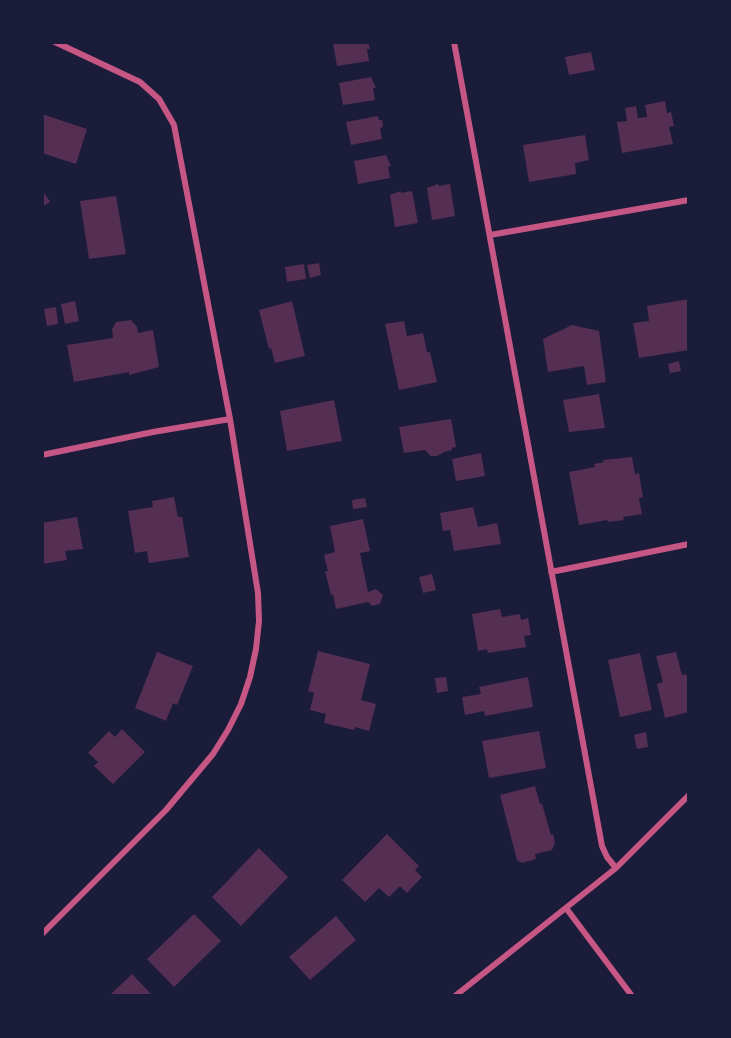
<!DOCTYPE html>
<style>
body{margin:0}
#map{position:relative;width:731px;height:1038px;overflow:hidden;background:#1b1b3a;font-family:Georgia,serif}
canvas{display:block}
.frame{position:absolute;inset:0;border:44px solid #1b1b3a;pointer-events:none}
</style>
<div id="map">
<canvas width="731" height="1038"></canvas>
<div class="frame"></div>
</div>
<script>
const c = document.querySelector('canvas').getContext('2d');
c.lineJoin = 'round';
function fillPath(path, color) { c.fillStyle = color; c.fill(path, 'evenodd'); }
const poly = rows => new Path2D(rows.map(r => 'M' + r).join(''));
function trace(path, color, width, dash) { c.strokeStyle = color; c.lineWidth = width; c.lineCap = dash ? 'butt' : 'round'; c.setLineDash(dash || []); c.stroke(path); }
const building = poly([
 [341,42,368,42,370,49,367,49,369,61,337,66,333,43],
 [591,52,595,70,569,75,565,57],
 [371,77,376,88,373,88,375,100,343,105,339,83],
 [665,101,667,113,671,112,674,126,669,127,673,144,622,153,617,122,627,121,625,108,636,106,638,118,647,117,645,105],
 [42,114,87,129,76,164,42,153],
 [378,116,379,120,382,120,383,127,380,128,382,139,351,145,346,122],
 [585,135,589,160,575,163,576,174,529,182,523,145],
 [386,155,391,166,388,167,390,178,358,184,354,161],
 [438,184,439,186,450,184,455,216,432,220,427,188],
 [42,189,50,202,42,207],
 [401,191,401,193,412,191,418,223,395,227,390,195],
 [116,196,126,254,89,259,80,201],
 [319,263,321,275,310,278,307,265],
 [304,264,306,279,287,282,285,267],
 [689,299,689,350,639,358,633,323,649,321,647,306],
 [75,301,79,321,65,324,61,304],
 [292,301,305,356,275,363,271,348,269,349,259,310],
 [56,307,58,324,47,326,44,309],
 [131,320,137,327,138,333,153,330,159,367,129,375,129,372,74,382,67,345,113,338,112,329,116,322],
 [404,321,407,336,423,333,427,352,430,352,437,382,399,390,385,324],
 [572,325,599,331,606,382,587,385,584,366,548,372,543,339],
 [679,361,681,371,670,373,668,364],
 [599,394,605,428,569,432,563,400],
 [334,400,342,441,287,451,280,411],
 [451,419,456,447,452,448,452,450,444,452,437,456,431,456,425,450,404,453,399,427],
 [481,453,485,476,456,481,452,459],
 [632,457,635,474,639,473,643,497,639,498,642,514,623,517,624,520,608,522,607,520,579,525,569,472,595,467,594,464,604,462,603,460],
 [174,497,178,517,182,517,189,557,149,563,147,551,135,553,128,511,153,507,152,501],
 [365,498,367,507,353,509,352,500],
 [473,507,478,527,497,523,501,544,454,551,450,530,443,531,440,513],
 [77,517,83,549,65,551,67,560,42,564,42,523],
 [363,519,370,551,360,553,368,592,376,589,383,595,380,604,372,606,368,602,336,609,333,594,331,595,325,571,328,571,324,555,335,552,330,526],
 [432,574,436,590,423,593,419,577],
 [500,609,502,617,520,614,521,620,528,618,531,635,524,636,526,647,488,653,487,649,478,651,472,614],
 [318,651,370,664,361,700,376,704,369,731,355,727,354,730,324,723,326,714,310,710,314,693,308,691],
 [157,652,193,666,177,705,173,703,166,721,135,708],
 [676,652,682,675,686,674,689,684,689,712,665,718,657,684,663,682,656,656],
 [640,653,652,710,620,717,608,660],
 [446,677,448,691,437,693,435,678],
 [528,677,533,707,485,716,484,711,465,715,462,697,481,694,479,687],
 [122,729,145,752,113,784,94,766,98,762,88,753,109,731,115,737],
 [539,731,546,768,489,778,482,741],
 [646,732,648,747,637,749,634,735],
 [535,786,540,804,542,804,551,835,553,834,555,843,552,850,535,854,536,859,522,863,517,860,500,795],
 [387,834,419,866,415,870,422,877,407,893,400,886,389,897,379,888,365,902,342,880],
 [259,848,288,877,241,926,212,897],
 [194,914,221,941,174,987,147,959],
 [336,916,356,940,310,980,289,957],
 [132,974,153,996,109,996]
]);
const minor = poly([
 [454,42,602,846,607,857,616,868],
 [490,235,689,200],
 [42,455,153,432,230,419],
 [551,572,689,544],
 [566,908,632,996],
 [42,934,166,810,213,754,228,730,241,704,250,677,256,649,259,621,258,593,230,419,174,125,159,99,140,82,55,42],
 [455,996,616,868,689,795]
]);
fillPath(building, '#542f53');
trace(minor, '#c65784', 6);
</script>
